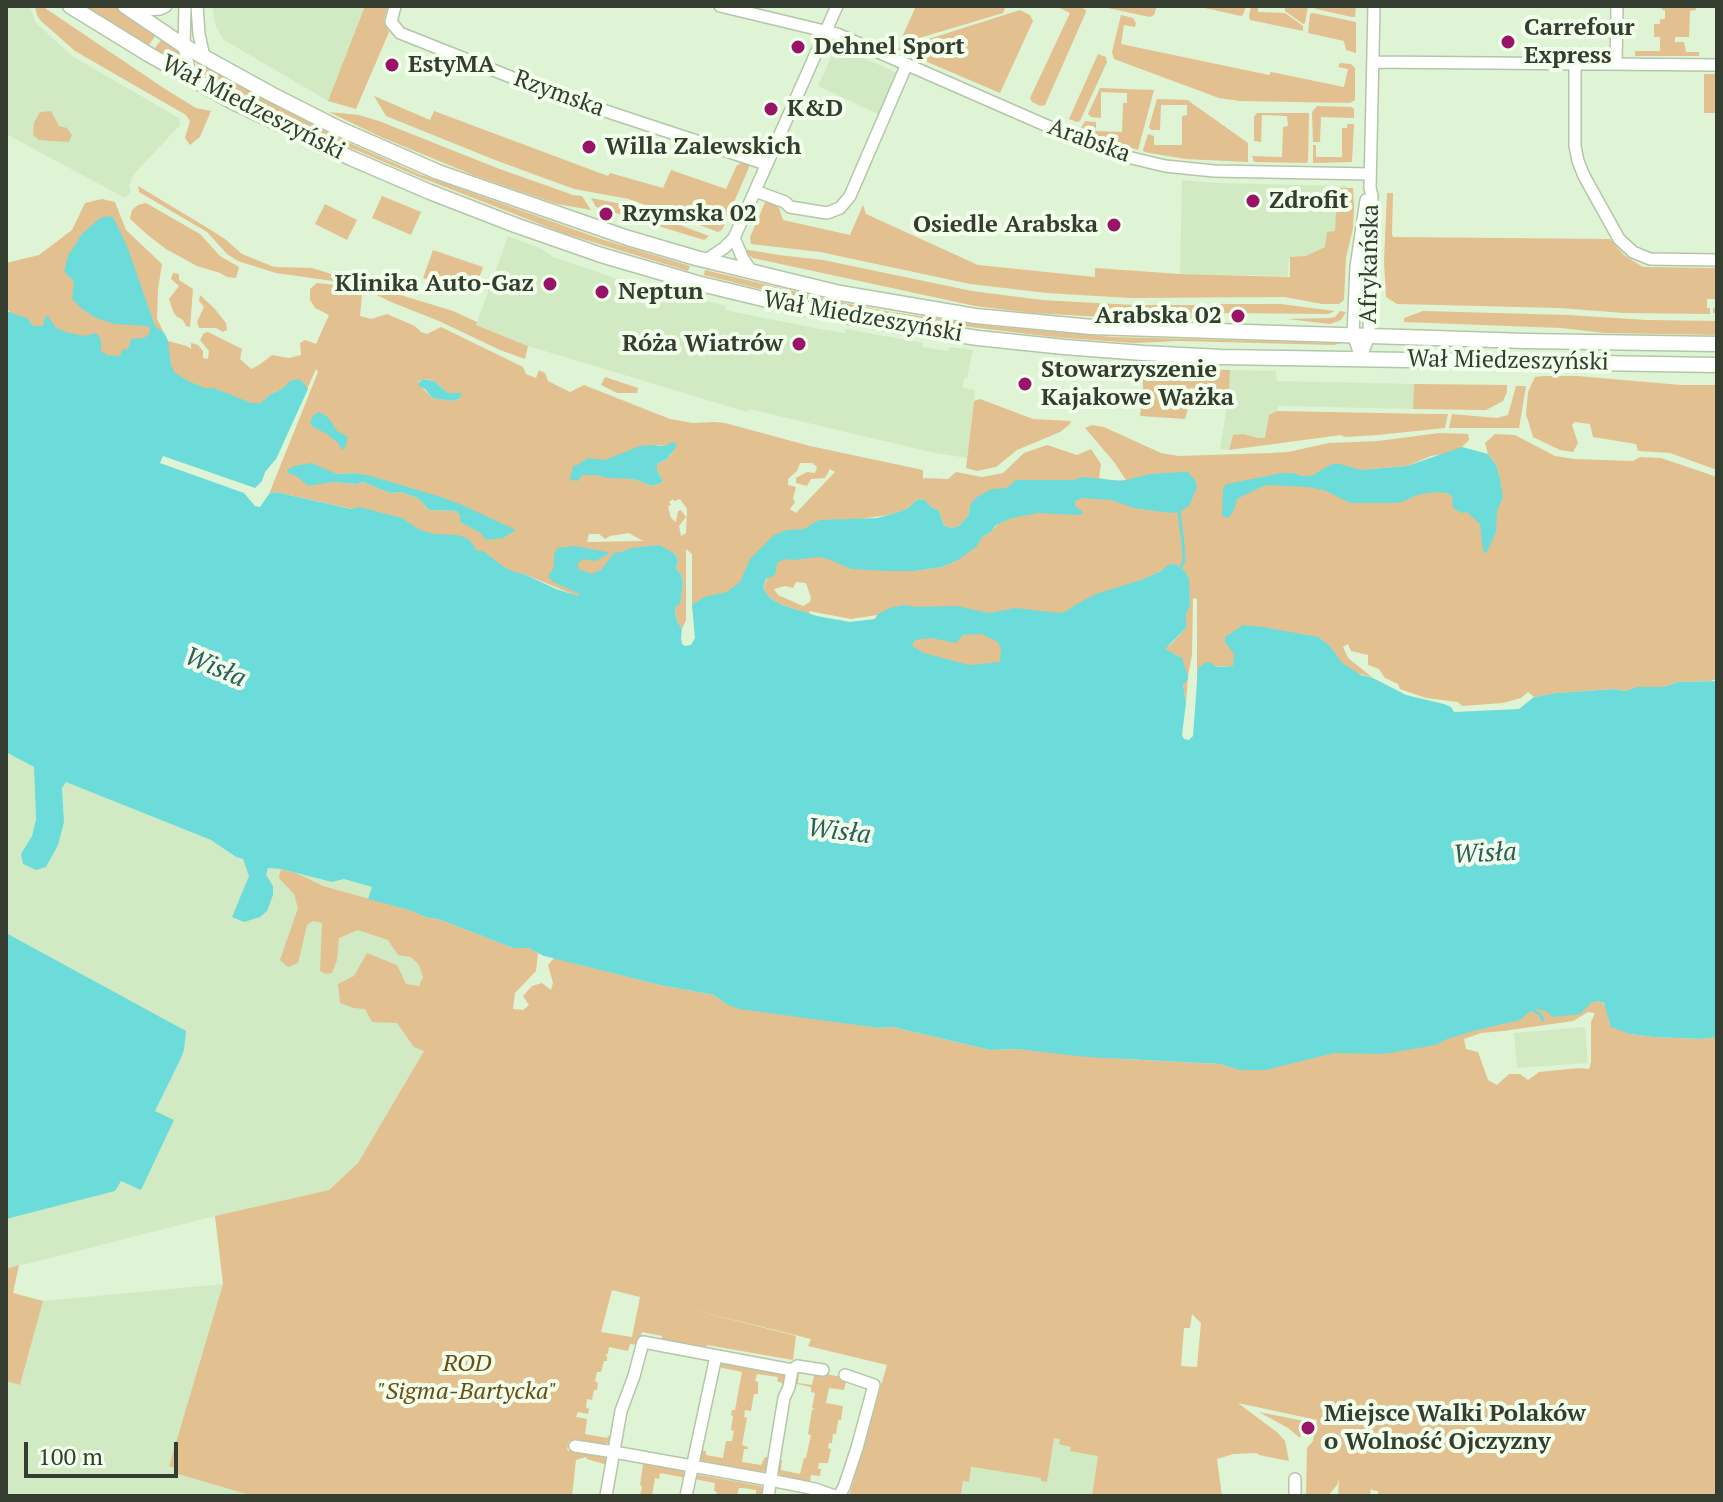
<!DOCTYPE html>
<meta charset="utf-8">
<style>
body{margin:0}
#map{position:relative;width:1723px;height:1502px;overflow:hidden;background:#dff4d4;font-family:"PT Serif",serif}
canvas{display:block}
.frame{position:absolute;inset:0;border:8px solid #353d30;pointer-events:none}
.scale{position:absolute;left:24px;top:1442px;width:154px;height:36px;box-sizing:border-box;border:4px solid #353d30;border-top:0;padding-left:10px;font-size:24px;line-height:28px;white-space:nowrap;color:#353d30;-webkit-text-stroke:6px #f2ffeb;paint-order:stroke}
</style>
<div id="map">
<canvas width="1723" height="1502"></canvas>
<div class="frame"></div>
<div class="scale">100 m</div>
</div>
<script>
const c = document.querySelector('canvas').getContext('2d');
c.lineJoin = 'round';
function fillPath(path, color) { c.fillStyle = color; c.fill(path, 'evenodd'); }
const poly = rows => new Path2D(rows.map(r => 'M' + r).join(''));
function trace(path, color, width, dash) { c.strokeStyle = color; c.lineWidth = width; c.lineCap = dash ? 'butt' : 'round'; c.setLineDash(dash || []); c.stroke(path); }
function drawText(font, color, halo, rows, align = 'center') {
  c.font = font + ' "PT Serif",serif'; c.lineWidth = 8; c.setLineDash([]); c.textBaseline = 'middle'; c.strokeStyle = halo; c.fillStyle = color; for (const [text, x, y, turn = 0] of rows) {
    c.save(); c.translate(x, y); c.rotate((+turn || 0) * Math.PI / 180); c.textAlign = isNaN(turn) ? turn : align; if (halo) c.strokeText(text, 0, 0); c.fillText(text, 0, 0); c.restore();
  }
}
const built = poly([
 [6,6,30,6,35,22,72,56,179,118,180,125,134,174,129,186,131,191,125,198,6,134],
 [212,6,365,6,328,101,224,40,216,27],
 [844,49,899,74,880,115,818,86,833,53],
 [1182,180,1215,183,1346,186,1353,193,1339,259,1289,258,1288,276,1180,274],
 [508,236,542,249,553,257,639,286,643,283,662,288,661,291,665,292,668,293,671,291,726,306,725,310,729,311,820,329,845,333,846,329,923,343,923,347,948,351,949,347,973,350,967,378,964,378,963,388,975,390,967,458,935,453,749,409,747,412,528,346,476,325],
 [1230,370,1276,371,1277,381,1414,384,1413,409,1279,406,1277,411,1269,415,1266,438,1258,438,1243,434,1233,435,1229,450,1220,449,1228,400],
 [6,752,34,766,36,819,32,836,21,855,64,822,62,788,66,781,211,840,236,857,268,868,281,869,332,882,344,879,372,887,368,899,456,997,358,1163,329,1190,215,1216,6,1269],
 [1585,1027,1588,1063,1517,1068,1514,1033],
 [223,1284,169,1466,178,1469,179,1474,253,1496,6,1496,6,1381,20,1385,43,1301],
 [979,1394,1107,1403,1092,1496,961,1496]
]);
const green = poly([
 [35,6,42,6,165,89,196,108,211,111,200,137,190,145,185,138,190,121,186,115,75,51,41,21,37,15],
 [85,6,114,6,156,35,148,46],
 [365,6,388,6,384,19,389,32,356,109,328,101],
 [916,6,1006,6,1003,13,899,44],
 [1056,6,1079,6,1086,10,1086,12,1045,105,1041,106,1032,102,1030,98,1070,13],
 [1098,6,1157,6,1154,15,1150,17],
 [1196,6,1246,6,1243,15,1241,16],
 [1251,6,1258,6,1258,12,1285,13,1303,26,1303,31,1250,20,1249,16],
 [1285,6,1308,6,1305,23,1303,24,1285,11],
 [1313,6,1356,6,1355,17,1352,17,1316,9],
 [1662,6,1696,6,1696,10,1690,11,1689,37,1675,37,1675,42,1684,42,1686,52,1699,52,1699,56,1635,56,1635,51,1660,51,1660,37,1654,37,1654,24,1660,24,1660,19,1665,19,1665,10,1662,10],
 [1020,10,1030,15,1033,21,1000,93,897,49],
 [1313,13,1356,22,1356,53,1346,50,1344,41,1308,33,1310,14],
 [1121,15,1133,18,1136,23,1135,27,1124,25,1121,44,1269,75,1271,72,1344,87,1348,69,1338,67,1340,63,1351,64,1355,68,1355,100,1350,103,1240,101,1219,98,1114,59,1112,52],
 [162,39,177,48,180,63,154,49],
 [1098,54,1106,57,1107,62,1080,121,1077,122,1069,119],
 [195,60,275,105,345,141,419,174,601,239,690,266,688,271,563,233,417,176,342,144,210,80,203,74],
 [1704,74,1717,74,1717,113,1704,113],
 [1100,88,1154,90,1138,150,1081,131,1081,128,1085,121,1096,122,1096,131,1122,132,1123,103,1127,103,1127,93,1101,92,1101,118,1091,117,1088,114],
 [374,96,430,120,434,111,608,176,610,173,663,188,671,170,726,189,737,165,739,165,740,162,750,165,722,230,718,232,629,199,574,189,495,160,386,116],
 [1157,99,1188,100,1193,104,1248,143,1248,162,1185,159,1144,152,1143,150,1148,134,1154,136,1154,145,1182,145,1182,116,1187,115,1187,105,1161,105,1160,130,1151,130,1149,127],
 [1317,106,1351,107,1354,109,1354,118,1321,117,1320,142,1313,142,1312,112],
 [51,111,59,126,67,128,72,135,69,142,39,140,33,135,34,123,40,112],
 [329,112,359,115,379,121,497,168,573,195,582,196,591,210,557,204,473,175,381,137],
 [1257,113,1309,113,1308,161,1307,163,1254,162,1252,156,1282,157,1283,127,1288,126,1287,116,1262,115,1261,142,1254,141,1254,117],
 [1347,124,1354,124,1352,162,1313,163,1313,145,1316,145,1316,157,1342,157,1342,128,1347,128],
 [138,186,206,227,225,239,242,254,274,267,312,268,453,311,477,322,476,325,528,346,525,359,500,350,439,321,391,302,354,284,276,273,238,261,227,254,207,232,139,192],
 [1337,188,1353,188,1354,208,1353,228,1346,258,1344,300,1339,304,1322,304,1285,297,1130,298,1047,293,970,284,820,252,751,244,750,237,767,198,777,202,783,220,850,235,863,205,866,214,978,265,1095,277,1095,268,1180,274,1290,277,1290,257,1306,256,1325,247,1327,232,1335,231],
 [1387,193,1393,193,1392,234,1393,237,1610,239,1624,255,1643,267,1717,268,1717,313,1713,313,1713,308,1716,308,1716,299,1707,299,1707,308,1710,308,1710,314,1624,313,1559,308,1397,304,1386,297,1384,261],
 [382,196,421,212,411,235,372,218],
 [591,198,627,205,709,236,704,240,596,207],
 [102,199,115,202,126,230,162,264,158,289,157,319,168,341,187,346,191,349,191,343,198,345,203,351,203,358,208,359,209,351,200,340,204,333,208,332,242,349,240,359,251,369,259,365,272,355,289,358,301,355,300,343,305,340,316,344,329,315,315,308,310,300,310,289,317,283,347,286,362,293,360,316,371,319,387,314,415,326,421,332,427,334,441,327,523,367,526,374,536,378,539,370,545,373,548,381,570,392,584,385,670,419,693,423,714,422,725,423,810,446,923,470,923,479,925,478,948,479,956,472,982,477,1003,473,1024,453,1047,445,1077,455,1091,449,1101,464,1099,478,1111,481,1126,480,1114,462,1085,428,1092,425,1104,427,1161,453,1178,456,1271,453,1288,452,1329,443,1378,441,1439,433,1468,434,1469,440,1462,447,1450,453,1431,456,1407,466,1361,470,1346,479,1347,488,1353,493,1375,496,1399,494,1426,483,1440,483,1465,488,1470,492,1469,500,1477,511,1485,515,1489,513,1500,485,1499,474,1496,465,1488,454,1485,443,1495,434,1515,435,1555,456,1574,459,1633,461,1640,457,1661,458,1717,477,1717,679,1710,681,1678,682,1664,687,1636,687,1626,691,1614,689,1556,693,1534,697,1528,692,1521,698,1503,703,1462,706,1458,702,1426,698,1400,689,1398,684,1385,678,1379,669,1368,665,1368,655,1351,651,1348,644,1343,647,1348,658,1373,678,1308,657,1285,655,1262,648,1244,649,1236,655,1234,666,1208,667,1204,669,1197,701,1197,599,1193,598,1192,655,1188,676,1186,703,1183,684,1185,671,1181,658,1175,654,1165,654,1162,658,1165,667,1160,669,1155,668,1151,662,1152,655,1171,644,1186,628,1186,612,1190,606,1190,598,1186,581,1181,572,1176,569,1161,571,1141,580,1080,620,1047,630,1030,643,1026,653,1019,658,980,674,965,674,945,669,911,650,836,619,849,622,858,622,875,619,877,615,851,619,809,611,810,614,782,605,770,598,763,588,771,570,773,552,785,548,791,551,809,549,828,552,833,550,847,539,852,540,859,554,858,569,914,571,942,567,958,560,949,551,951,544,959,539,965,540,972,550,983,536,991,532,1002,519,1038,506,1058,502,1070,496,1089,492,1117,502,1165,507,1178,504,1187,499,1189,492,1190,482,1184,476,1150,478,1119,486,1096,482,1081,487,1068,488,1033,486,1025,489,1017,495,996,493,970,508,968,516,959,526,952,528,944,526,939,511,930,506,925,500,918,499,907,509,889,515,821,524,811,533,806,535,797,534,769,550,764,564,760,569,759,581,741,605,695,624,692,605,692,554,686,549,686,620,682,629,677,621,675,613,676,606,680,603,683,584,681,574,676,569,678,561,675,554,665,551,643,553,636,562,623,566,622,571,629,580,658,595,643,596,633,605,624,605,600,594,597,597,601,604,594,603,524,574,484,569,472,572,445,568,443,562,439,561,430,566,421,565,414,550,415,532,408,528,394,526,352,509,276,492,269,494,318,372,316,369,276,459,270,464,272,451,281,442,283,428,297,397,296,386,291,381,282,389,271,394,274,398,274,402,268,407,234,404,219,399,206,402,200,411,182,418,171,408,165,375,163,376,162,396,168,418,157,416,147,409,145,399,114,371,100,366,92,359,91,356,96,353,98,347,94,343,84,343,78,348,77,352,79,356,6,322,6,311,11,313,6,308,6,263,39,255,72,230,85,203],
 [426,379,434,381,448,393,460,393,461,395,459,399,452,401,432,398,418,383,419,381],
 [659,445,673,447,673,452,667,459,657,464,657,471,663,481,661,483,652,486,635,479,634,467,631,464,632,458,643,450],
 [800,463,812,463,817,467,815,473,807,472,796,478,796,483,807,486,811,479,825,478,830,469,835,472,796,513,790,509,795,502,793,498,796,487,788,485,788,479,797,471],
 [354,473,403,487,465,508,474,516,472,520,464,524,460,522,460,516,456,511,429,510,418,498,400,492,390,493,363,482,357,484,332,482,331,478,337,474],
 [673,499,674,501,680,499,687,509,686,533,681,536,679,526,686,517,681,510,678,511,676,522,671,518,668,506,671,505,669,502],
 [629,533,643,541,587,542,589,534,599,534,605,539,610,536],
 [796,582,806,583,811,598,810,602,803,606,778,595,774,589,785,586,793,588],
 [146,203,200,234,220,256,239,267,236,278,227,277,220,273,197,266,166,249,149,236,130,219,132,210,138,205],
 [325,204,357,220,347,240,315,224],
 [743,249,779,255,823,260,972,291,1042,300,1134,305,1205,305,1221,317,1175,321,1032,313,975,306,753,258,744,252],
 [433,250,483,267,473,295,423,278],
 [705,270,844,303,891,312,990,326,1113,337,1341,343,1334,345,1179,341,1134,343,1053,337,954,325,784,295,704,275],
 [173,273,179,274,179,280,193,289,190,327,186,326,183,320,176,316,173,311,169,299,179,286,171,279],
 [200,295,214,308,226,323,227,330,223,332,216,328,199,328,197,322,204,307,199,301],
 [1214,304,1281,304,1335,311,1328,314,1224,313],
 [1340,311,1346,312,1341,320,1330,324,1287,319,1330,318,1335,317],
 [1423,311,1568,315,1647,320,1717,321,1717,335,1605,333,1561,328,1404,322,1404,318],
 [1143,367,1230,370,1229,391,1190,388,1187,412,1185,419,1140,416,1143,389],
 [1544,376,1577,376,1681,385,1717,385,1717,470,1670,453,1638,451,1636,444,1593,437,1590,424,1575,422,1572,425,1578,443,1573,452,1560,450,1533,437,1526,414,1528,392,1535,377],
 [605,377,638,388,637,393,617,393,601,385],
 [1414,384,1507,385,1507,392,1503,401,1486,410,1413,409],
 [1516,386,1526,386,1519,428,1449,428,1452,414,1497,418,1508,415],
 [980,399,1033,419,1071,421,1070,424,1060,432,1017,450,996,467,977,471,966,468,974,401],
 [1277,411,1430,414,1448,414,1445,428,1378,435,1345,437,1341,435,1229,450,1233,435,1243,434,1258,438,1265,438,1269,415],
 [281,869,296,873,323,886,412,911,425,917,441,920,513,948,528,948,538,953,536,971,515,993,513,1009,523,1010,529,1005,523,996,532,986,542,983,551,990,553,983,548,965,554,958,660,985,714,995,726,1004,879,1028,893,1027,990,1050,1016,1049,1124,1059,1220,1064,1230,1067,1528,1006,1591,1003,1597,1001,1603,1003,1630,1034,1653,1037,1702,1039,1717,1037,1717,1496,1378,1496,1378,1491,1372,1490,1371,1488,1370,1496,1338,1496,1339,1478,1337,1485,1328,1496,1306,1496,1307,1448,1313,1441,1317,1420,1238,1403,1278,1433,1285,1441,1289,1461,1259,1455,1257,1453,1233,1454,1217,1459,1222,1496,1092,1496,1098,1456,1070,1451,1071,1447,1059,1444,1060,1439,1054,1438,1047,1482,1041,1481,1041,1478,973,1467,971,1467,969,1482,963,1481,961,1496,849,1496,887,1365,808,1346,811,1339,670,1304,796,1336,793,1360,707,1345,706,1349,662,1340,662,1336,642,1332,638,1345,630,1344,628,1351,609,1347,608,1354,605,1354,607,1356,607,1361,604,1361,601,1372,597,1372,595,1381,598,1383,597,1390,594,1390,592,1400,587,1399,586,1407,589,1409,588,1414,578,1412,576,1417,587,1419,585,1434,607,1438,608,1436,612,1437,610,1442,602,1445,569,1441,567,1450,601,1455,606,1459,607,1465,587,1459,586,1457,576,1460,572,1496,253,1496,178,1474,177,1469,169,1466,223,1284,215,1216,329,1190,358,1163,424,1051,414,1047,397,1023,372,1022,365,1009,354,1008,340,1003,338,984,354,976,367,953,397,965,406,984,419,986,423,977,419,965,411,957,398,955,388,940,358,930,339,938,337,960,332,973,326,974,320,971,322,923,313,921,307,925,298,963,288,967,280,960,298,908,294,894,279,878],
 [1588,1012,1595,1013,1591,1022,1591,1062,1589,1069,1579,1068,1539,1072,1528,1080,1520,1074,1509,1074,1497,1085,1488,1080,1478,1052,1466,1049,1464,1039,1481,1033,1503,1031,1573,1021],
 [612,1290,640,1297,632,1337,601,1332],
 [1192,1314,1201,1323,1197,1367,1181,1366,1184,1328,1190,1328],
 [19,1265,13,1293,43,1301,20,1385,6,1381,6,1269],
 [719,1361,786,1374,784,1384,777,1381,778,1377,757,1374,755,1381,758,1382,758,1394,754,1394,751,1411,745,1410,744,1417,747,1418,742,1445,748,1447,748,1449,744,1449,742,1462,761,1465,765,1457,768,1457,770,1459,765,1472,706,1463,699,1459,701,1445,704,1445,703,1451,706,1451,706,1455,723,1458,726,1441,732,1441,734,1431,731,1430,733,1416,731,1415,732,1410,735,1410,742,1372,718,1367],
 [815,1372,842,1377,846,1382,844,1390,829,1388,826,1403,843,1406,841,1420,838,1420,836,1434,833,1434,832,1443,829,1443,828,1448,831,1449,828,1463,819,1463,818,1469,821,1469,820,1476,811,1475,810,1482,782,1477,777,1471,779,1460,782,1460,781,1470,800,1474,804,1458,806,1458,811,1435,808,1434,812,1410,815,1409,812,1408,815,1393,811,1392,811,1387,793,1383,796,1374,799,1374,798,1383,812,1385],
 [1259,1412,1304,1421,1300,1438,1288,1428],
 [643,1464,683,1471,686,1478,660,1473,659,1479,655,1478,652,1496,640,1496,642,1486,640,1485],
 [699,1475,761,1486,764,1491,763,1496,756,1494,756,1490,743,1488,739,1488,737,1496,716,1496,717,1492,714,1491,715,1483,694,1479]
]);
const water = poly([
 [107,216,113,217,127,246,155,326,165,334,168,341,171,365,175,373,188,381,205,388,214,388,251,403,261,403,271,394,282,389,290,381,300,379,308,389,276,459,265,472,262,481,255,488,163,456,160,463,244,493,255,506,260,507,269,494,276,492,351,509,359,507,402,518,420,530,434,534,457,535,467,538,473,544,476,550,485,552,502,566,514,572,524,574,556,589,579,596,580,594,553,582,548,576,554,567,554,555,557,548,574,546,608,552,609,554,595,561,583,559,578,563,578,569,592,574,601,570,614,553,622,552,631,548,659,545,675,554,678,561,676,569,681,574,683,584,680,604,676,606,675,613,677,621,682,629,681,638,682,644,685,646,691,645,695,638,692,605,704,597,727,592,732,588,740,582,750,559,774,535,787,530,804,529,819,520,877,518,889,515,907,509,918,499,925,500,930,506,939,511,944,526,952,528,959,526,968,516,971,503,977,497,992,489,1007,488,1016,480,1074,480,1083,477,1122,481,1150,474,1183,472,1188,472,1195,480,1197,487,1189,506,1179,512,1170,513,1134,508,1111,500,1082,498,1075,501,1075,506,1083,512,1081,515,1038,513,1012,518,996,525,991,532,983,536,976,547,958,560,942,567,915,571,885,571,851,569,828,559,818,557,794,560,785,559,777,563,775,575,766,579,763,588,770,598,782,605,817,616,849,622,875,619,878,614,890,608,904,605,918,607,956,606,989,613,1016,608,1059,613,1067,611,1075,605,1096,594,1141,580,1161,571,1168,565,1175,564,1185,571,1189,579,1190,606,1186,613,1186,628,1165,649,1182,658,1188,676,1188,680,1183,684,1186,703,1182,735,1184,739,1189,740,1193,736,1198,668,1205,663,1210,662,1216,667,1233,666,1234,654,1225,642,1225,637,1243,625,1263,627,1318,637,1330,646,1342,663,1361,675,1373,678,1406,695,1444,704,1451,707,1454,712,1519,709,1534,697,1556,693,1614,689,1626,691,1636,687,1664,687,1678,682,1717,681,1717,1037,1702,1039,1653,1037,1630,1034,1611,1027,1604,1003,1597,1001,1591,1003,1580,1014,1553,1017,1546,1011,1537,1009,1529,1012,1520,1020,1477,1030,1447,1039,1436,1045,1383,1054,1334,1053,1266,1070,1240,1070,1220,1064,1087,1057,1016,1049,990,1050,893,1027,879,1028,739,1009,726,1004,714,995,660,985,544,956,528,948,513,948,441,920,425,917,412,911,368,899,372,887,344,879,332,882,281,869,268,868,266,875,273,886,273,895,267,911,260,917,244,922,232,917,249,876,243,859,236,857,211,840,66,782,62,788,64,822,58,845,46,867,36,870,23,864,21,854,32,836,36,819,34,767,6,752,6,311,27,318,33,326,43,326,45,317,48,316,56,328,69,333,85,336,95,333,98,335,101,340,101,351,107,355,120,356,122,350,128,349,131,339,144,338,149,334,150,329,147,326,115,324,96,318,81,308,72,299,74,282,64,271,68,256,82,234,99,219],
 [981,634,998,642,1001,650,1000,662,969,665,924,653,912,646,915,640,931,638,956,643,963,635],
 [423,379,434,381,448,393,461,393,461,395,459,399,452,401,432,398,425,389,419,386,418,383],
 [319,412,328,417,337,431,348,437,345,448,342,450,339,444,327,434,313,427,310,423,313,416],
 [672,442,675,443,677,445,674,450,667,459,657,464,657,471,663,481,661,483,652,486,634,479,608,478,596,475,582,475,578,481,570,480,573,466,577,465,588,458,605,460,640,446,650,445,666,446],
 [1462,447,1488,454,1496,465,1499,474,1503,497,1497,511,1496,532,1486,554,1483,550,1480,524,1467,512,1462,513,1453,508,1452,496,1447,493,1435,492,1417,495,1402,502,1392,503,1350,503,1324,490,1308,487,1268,485,1259,488,1237,499,1233,512,1228,518,1222,516,1223,488,1227,484,1282,473,1293,473,1302,476,1311,476,1332,464,1340,464,1361,470,1407,466],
 [311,463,337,474,354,473,371,476,441,497,460,504,516,530,503,538,486,540,481,533,460,522,460,516,456,511,429,510,418,498,400,492,390,493,363,482,357,484,332,482,309,486,296,476,288,473,287,470,294,466],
 [6,933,186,1031,184,1050,181,1058,155,1111,174,1120,141,1190,121,1181,115,1191,6,1219]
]);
const stream = poly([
 [1179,512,1183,543,1184,560,1181,567],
 [1532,1010,1540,1014,1543,1020]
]);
const minor = poly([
 [185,6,184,46,191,79],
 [197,6,199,34,204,57],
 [395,6,391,22,400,33,551,93,766,164],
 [720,6,837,34,1052,128,1119,155,1165,166,1214,171,1370,174],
 [133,11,160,9,166,6],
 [1373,62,1717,65],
 [1575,64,1575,146,1578,161,1584,176,1619,239,1633,252,1650,259,1717,260],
 [1616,64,1617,6],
 [755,191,785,202,790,207,827,213,840,208,850,196,907,64],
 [734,238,743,259,752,272],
 [706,260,724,248,734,238,837,6],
 [1361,358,1369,335,1372,196,1370,188,1374,6],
 [1361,358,1353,334,1356,267,1366,200],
 [575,1446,614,1452,770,1480,815,1489,835,1496],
 [606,1496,621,1411,634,1376,643,1342,792,1370,797,1366,823,1370],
 [686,1496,716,1356],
 [768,1496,784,1398,789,1387,792,1370],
 [839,1496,844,1487,857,1448,874,1385,845,1375],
 [1295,1496,1295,1479]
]);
const major = poly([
 [70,6,148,54,233,102,353,159,430,192,515,225,601,255,697,283,796,307,894,325,978,338,1064,347,1143,353,1221,357,1717,365],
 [125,6,184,46,271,94,340,129,438,172,628,238,696,258,840,293,975,316,1092,327,1526,341,1717,344]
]);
const markers = [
 [1508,42,8,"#991368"],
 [798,47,8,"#991368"],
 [392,65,8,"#991368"],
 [771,109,8,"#991368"],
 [589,147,8,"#991368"],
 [1253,201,8,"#991368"],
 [606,214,8,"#991368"],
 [1114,225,8,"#991368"],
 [550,284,8,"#991368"],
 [602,292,8,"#991368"],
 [1238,316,8,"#991368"],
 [799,344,8,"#991368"],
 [1025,384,8,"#991368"],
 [1308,1428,8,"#991368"]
];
const poiNames = [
 ["Carrefour",1524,28],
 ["Express",1524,56],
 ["Dehnel Sport",814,47],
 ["EstyMA",408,65],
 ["K&D",787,109],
 ["Willa Zalewskich",605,147],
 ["Zdrofit",1269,201],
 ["Rzymska 02",622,214],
 ["Osiedle Arabska",1098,225,"right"],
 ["Klinika Auto-Gaz",534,284,"right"],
 ["Neptun",618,292],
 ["Arabska 02",1222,316,"right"],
 ["Róża Wiatrów",783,344,"right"],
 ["Stowarzyszenie",1041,370],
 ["Kajakowe Ważka",1041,398],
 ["Miejsce Walki Polaków",1324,1414],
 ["o Wolność Ojczyzny",1324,1442]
];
const streetNames = [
 ["Rzymska",559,94,20],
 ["Wał Miedzeszyński",253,108,27],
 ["Arabska",1089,141,20],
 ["Afrykańska",1370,264,-89],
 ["Wał Miedzeszyński",863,317,10],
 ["Wał Miedzeszyński",1508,361,1]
];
const parkNames = [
 ["ROD",467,1364],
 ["\"Sigma-Bartycka\"",467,1392]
];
const waterNames = [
 ["Wisła",215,668,23],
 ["Wisła",839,832,7],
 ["Wisła",1485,854,-3]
];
fillPath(built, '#d1eac4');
fillPath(green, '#e2c08f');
fillPath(water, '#6cdcda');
trace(stream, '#6cdcda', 3);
trace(minor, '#b3c7a8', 14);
trace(major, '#b3c7a8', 17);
trace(minor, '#fff', 11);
trace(major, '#fff', 14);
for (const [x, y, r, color] of markers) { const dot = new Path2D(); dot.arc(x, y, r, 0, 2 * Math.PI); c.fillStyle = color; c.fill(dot); trace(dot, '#f2ffeb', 3); }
drawText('bold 24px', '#353d30', '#f2ffeb', poiNames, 'left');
drawText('24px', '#353d30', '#f2ffeb', streetNames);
drawText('italic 24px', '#6c4c17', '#f2ffeb', parkNames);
drawText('italic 26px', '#2d5e5d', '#f2ffeb', waterNames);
</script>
